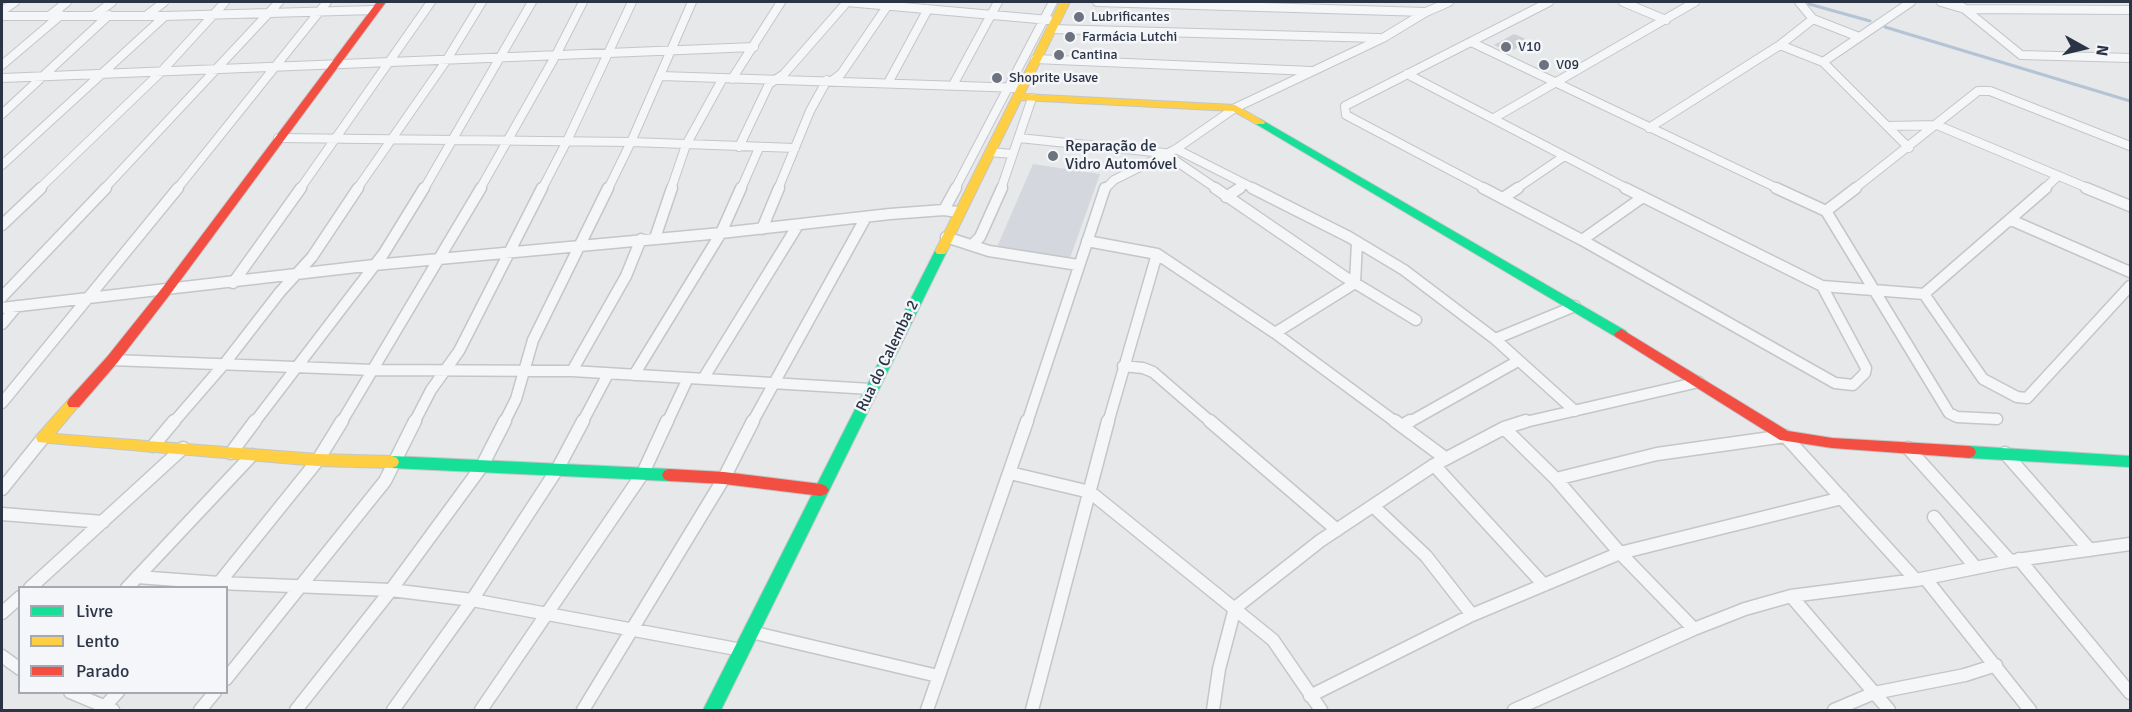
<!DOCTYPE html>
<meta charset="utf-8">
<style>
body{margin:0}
#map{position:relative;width:2132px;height:712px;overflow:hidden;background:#e6e8ea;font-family:Signika,sans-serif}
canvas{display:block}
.frame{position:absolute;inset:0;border:3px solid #2b3445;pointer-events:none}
.legend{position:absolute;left:18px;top:586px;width:210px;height:108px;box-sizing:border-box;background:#f4f6f9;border:2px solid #a4a8b1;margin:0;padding:8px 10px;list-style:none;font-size:18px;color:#2b3445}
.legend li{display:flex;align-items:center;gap:12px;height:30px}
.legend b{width:30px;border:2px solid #a4a8b1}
.north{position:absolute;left:2054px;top:18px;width:60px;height:60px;-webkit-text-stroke:4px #f4f6f9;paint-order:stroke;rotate:98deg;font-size:16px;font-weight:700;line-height:24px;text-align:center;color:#2b3445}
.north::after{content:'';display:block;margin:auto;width:21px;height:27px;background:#2b3445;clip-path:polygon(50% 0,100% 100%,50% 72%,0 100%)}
</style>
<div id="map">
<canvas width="2132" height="712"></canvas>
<div class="frame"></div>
<ul class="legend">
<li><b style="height:8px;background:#16e098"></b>Livre</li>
<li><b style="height:8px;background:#ffcf43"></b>Lento</li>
<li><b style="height:8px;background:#f24e42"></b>Parado</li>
</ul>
<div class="north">N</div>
</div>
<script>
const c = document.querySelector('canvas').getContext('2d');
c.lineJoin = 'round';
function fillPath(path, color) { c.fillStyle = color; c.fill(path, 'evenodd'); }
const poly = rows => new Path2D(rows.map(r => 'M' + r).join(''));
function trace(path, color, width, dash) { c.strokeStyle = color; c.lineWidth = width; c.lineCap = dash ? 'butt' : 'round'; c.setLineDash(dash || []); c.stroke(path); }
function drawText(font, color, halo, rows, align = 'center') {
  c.font = font + ' Signika,sans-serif'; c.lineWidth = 5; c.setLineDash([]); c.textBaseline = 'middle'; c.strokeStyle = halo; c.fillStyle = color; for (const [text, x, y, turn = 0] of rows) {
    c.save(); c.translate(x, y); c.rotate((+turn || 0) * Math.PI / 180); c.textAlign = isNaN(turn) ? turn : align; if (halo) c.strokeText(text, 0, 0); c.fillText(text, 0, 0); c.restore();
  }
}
const built = poly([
 [1033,164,1100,174,1070,258,997,247]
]);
const stream = poly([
 [1809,4,1870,21],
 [1885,27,2130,101]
]);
const building = poly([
 [1514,34,1526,39,1520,42,1525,44,1509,52,1494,45]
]);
const streetFar2 = poly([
 [847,2,1049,20],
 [1097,2,1425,12],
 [1623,2,1666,20],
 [1941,2,1965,9,2130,10],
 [1956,2,2021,55,2130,58],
 [2,11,15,2],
 [95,15,112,2],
 [2,16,165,16,374,10],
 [49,16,67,2],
 [146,16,164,2],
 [1813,19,1859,37],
 [1051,29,1379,38],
 [1471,42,1779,189],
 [1780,45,1823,62,1909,148],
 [1035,59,1311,71],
 [1823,62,1911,2],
 [2,65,61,15],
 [1407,74,1628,189],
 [661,76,1021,88],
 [2,78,754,47],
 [732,79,781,2],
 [833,80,841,74,888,5],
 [888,83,928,9],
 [953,85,998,2],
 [2,114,109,15],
 [1494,118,1695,2],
 [1888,126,1937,125,2090,189],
 [1649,128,1780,45,1813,19,1799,2],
 [278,138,631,142,795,148],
 [1019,138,1164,153,1217,189],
 [739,147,769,84,784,74,847,2],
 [1176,149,1255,189],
 [989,152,1013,154],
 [2,165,165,16],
 [39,189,161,72,225,2],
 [104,189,279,2],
 [177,189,327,2],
 [300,189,431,2],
 [357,189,446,61,482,2],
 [424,189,532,2],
 [480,189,556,55,583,2],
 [542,189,567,141,632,2],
 [608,189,631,142,692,2],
 [671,189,686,145,723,78],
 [741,189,759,148],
 [778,189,810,111,827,80],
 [955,189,1053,2],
 [1001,189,1032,98],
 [1105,189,1114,180,1176,149,1235,108,1383,38,1426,12,1449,2],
 [1237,189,1245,184],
 [1486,189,1346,115,1345,106,1549,2],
 [1516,189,1563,157],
 [1854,189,1978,91,1990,91,2130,146],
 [2044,189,2058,176]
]);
const streetFar1 = poly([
 [1215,188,1345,277,1416,320],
 [1252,188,1349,237,1404,270,1495,339,1575,411],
 [1483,188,1582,240,1835,383,1853,385,1865,373,1866,368,1822,286],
 [1625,188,1822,286,1924,294,1983,379,2017,397,2027,398,2130,286],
 [1776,188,1826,211,1949,413,1957,417,1997,419],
 [2086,188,2130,206],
 [1226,197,1240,188],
 [1503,198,1518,188],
 [944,210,956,188],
 [1826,211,1856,188],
 [2011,220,2130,272],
 [2,225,41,188],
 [762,229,779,188],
 [946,237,989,251,1078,265],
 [655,238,672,188],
 [1582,240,1643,197],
 [1087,241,1157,254,1275,333,1397,423],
 [973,244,980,237,1002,188],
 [233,283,301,188],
 [1924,294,2046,188],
 [2,297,106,188],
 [2,308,374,265,721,233,890,214,944,210,958,212],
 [2,324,17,306],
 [1275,333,1355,283,1357,242],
 [1495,339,1575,306],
 [112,360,373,370,572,371,871,389],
 [1123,366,1143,368,1153,372,1212,423],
 [572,371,626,276,641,239],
 [634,375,721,233,741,188],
 [703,379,798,225],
 [2,403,178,188],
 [173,423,225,363,280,292,312,257,358,188],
 [254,423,384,253,424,188],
 [341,423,481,188],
 [414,423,431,390,459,351,542,188],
 [504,423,516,399,533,340,608,188],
 [582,423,608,374],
 [667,423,688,378],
 [752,423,866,217],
 [1027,423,1105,188],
 [1108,423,1157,254],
 [1408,423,1518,361],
 [1521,423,1699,382]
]);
const street = poly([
 [1210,421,1337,530],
 [1395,421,1445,458],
 [1402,426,1410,421],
 [1504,428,1556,479,1620,553,1694,629],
 [153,446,174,421],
 [1908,448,2010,561],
 [231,453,255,421],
 [2005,453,2090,550],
 [1434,465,1544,585],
 [1010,473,1090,492,1273,640,1321,710],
 [1556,479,1657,454,1785,436,1916,580],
 [2,489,43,438],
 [1373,506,1426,556,1472,615],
 [2,514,103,522],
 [1934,517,1976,568],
 [2019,559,2130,693],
 [137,577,219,583,391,590,472,600,742,650],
 [1925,578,2030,710],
 [30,588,183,448],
 [127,588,252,455],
 [215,588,318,460,342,421],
 [1791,596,1889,710],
 [2,613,20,597],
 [751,632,938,676],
 [2,656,20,669],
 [226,679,385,481,415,421],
 [70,692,113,710],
 [1310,696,1472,615,1620,553,1842,498],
 [104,707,118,692],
 [200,710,215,692],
 [296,710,391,590,482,466,505,421],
 [393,710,472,600,558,468,583,421],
 [481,710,643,473,667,421],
 [583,710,724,478,753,421],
 [927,710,1027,421],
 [1032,710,1108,421],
 [1213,710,1219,669,1235,608,1320,541,1434,465,1504,428,1526,421],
 [1514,710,1694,629,1745,609,1791,596,1916,580,2010,561,2130,544],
 [1834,710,1874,693,1965,675,1996,665]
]);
const fast = poly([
 [1260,119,1626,331,1628,334,1621,339,1616,337,1256,124,1256,120,1260,119],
 [941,247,947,251,721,710,703,710,935,251,941,247],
 [1969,446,2130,456,2130,467,1969,458,1964,456,1962,452,1964,448,1969,446],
 [392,456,669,469,674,471,676,475,674,479,669,481,392,468,387,466,385,462,387,458,392,456]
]);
const slow = poly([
 [1060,2,1070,2,1024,94,1235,105,1265,122,1264,124,1256,124,1233,111,1021,100,947,251,945,254,937,254,935,251,1060,2],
 [74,398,79,399,81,403,55,434,318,454,392,456,397,458,399,462,397,466,392,468,318,466,38,442,36,438,38,434,69,399,74,398]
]);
const jam = poly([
 [377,2,386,2,171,293,117,363,79,407,69,407,67,403,69,399,107,357,163,287,377,2],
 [1621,329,1788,431,1832,438,1969,446,1974,448,1976,452,1974,456,1969,458,1832,448,1780,440,1616,337,1614,334,1621,329],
 [669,469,724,472,821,484,826,486,829,490,826,494,821,496,724,484,669,481,664,479,662,475,664,471,669,469]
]);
const markers = [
 [1079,17,6,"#6c737f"],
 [1070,37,6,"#6c737f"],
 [1506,47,6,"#6c737f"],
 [1059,55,6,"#6c737f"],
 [1544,65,6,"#6c737f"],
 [997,78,6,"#6c737f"],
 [1053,156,6,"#6c737f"]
];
const farPoinames = [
 ["Lubrificantes",1091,17],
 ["Farmácia Lutchi",1082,37],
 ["V10",1518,47],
 ["Cantina",1071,55],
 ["V09",1556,65],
 ["Shoprite Usave",1009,78]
];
const poiNames = [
 ["Reparação de",1065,147],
 ["Vidro Automóvel",1065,165]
];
const streetNames = [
 ["Rua do Calemba 2",888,356,-64]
];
fillPath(built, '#d4d7dd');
trace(stream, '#b4c4d5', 3);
fillPath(building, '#ced0d3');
trace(streetFar2, '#c4c6c8', 10);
trace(streetFar1, '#c4c6c8', 13);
trace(street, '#c4c6c8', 15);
trace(fast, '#c4c6c8', 2);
trace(slow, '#c4c6c8', 2);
trace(jam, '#c4c6c8', 2);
trace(streetFar2, '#f5f6f7', 8);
trace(streetFar1, '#f5f6f7', 10);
trace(street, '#f5f6f7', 12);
fillPath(fast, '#16e098');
fillPath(slow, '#ffcf43');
fillPath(jam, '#f24e42');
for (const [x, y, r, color] of markers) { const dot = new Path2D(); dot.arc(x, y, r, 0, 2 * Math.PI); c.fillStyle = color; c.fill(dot); trace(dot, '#f4f6f9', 2); }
drawText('14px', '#2b3445', '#f4f6f9', farPoinames, 'left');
drawText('16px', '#2b3445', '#f4f6f9', poiNames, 'left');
drawText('16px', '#2b3445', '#f4f6f9', streetNames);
</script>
